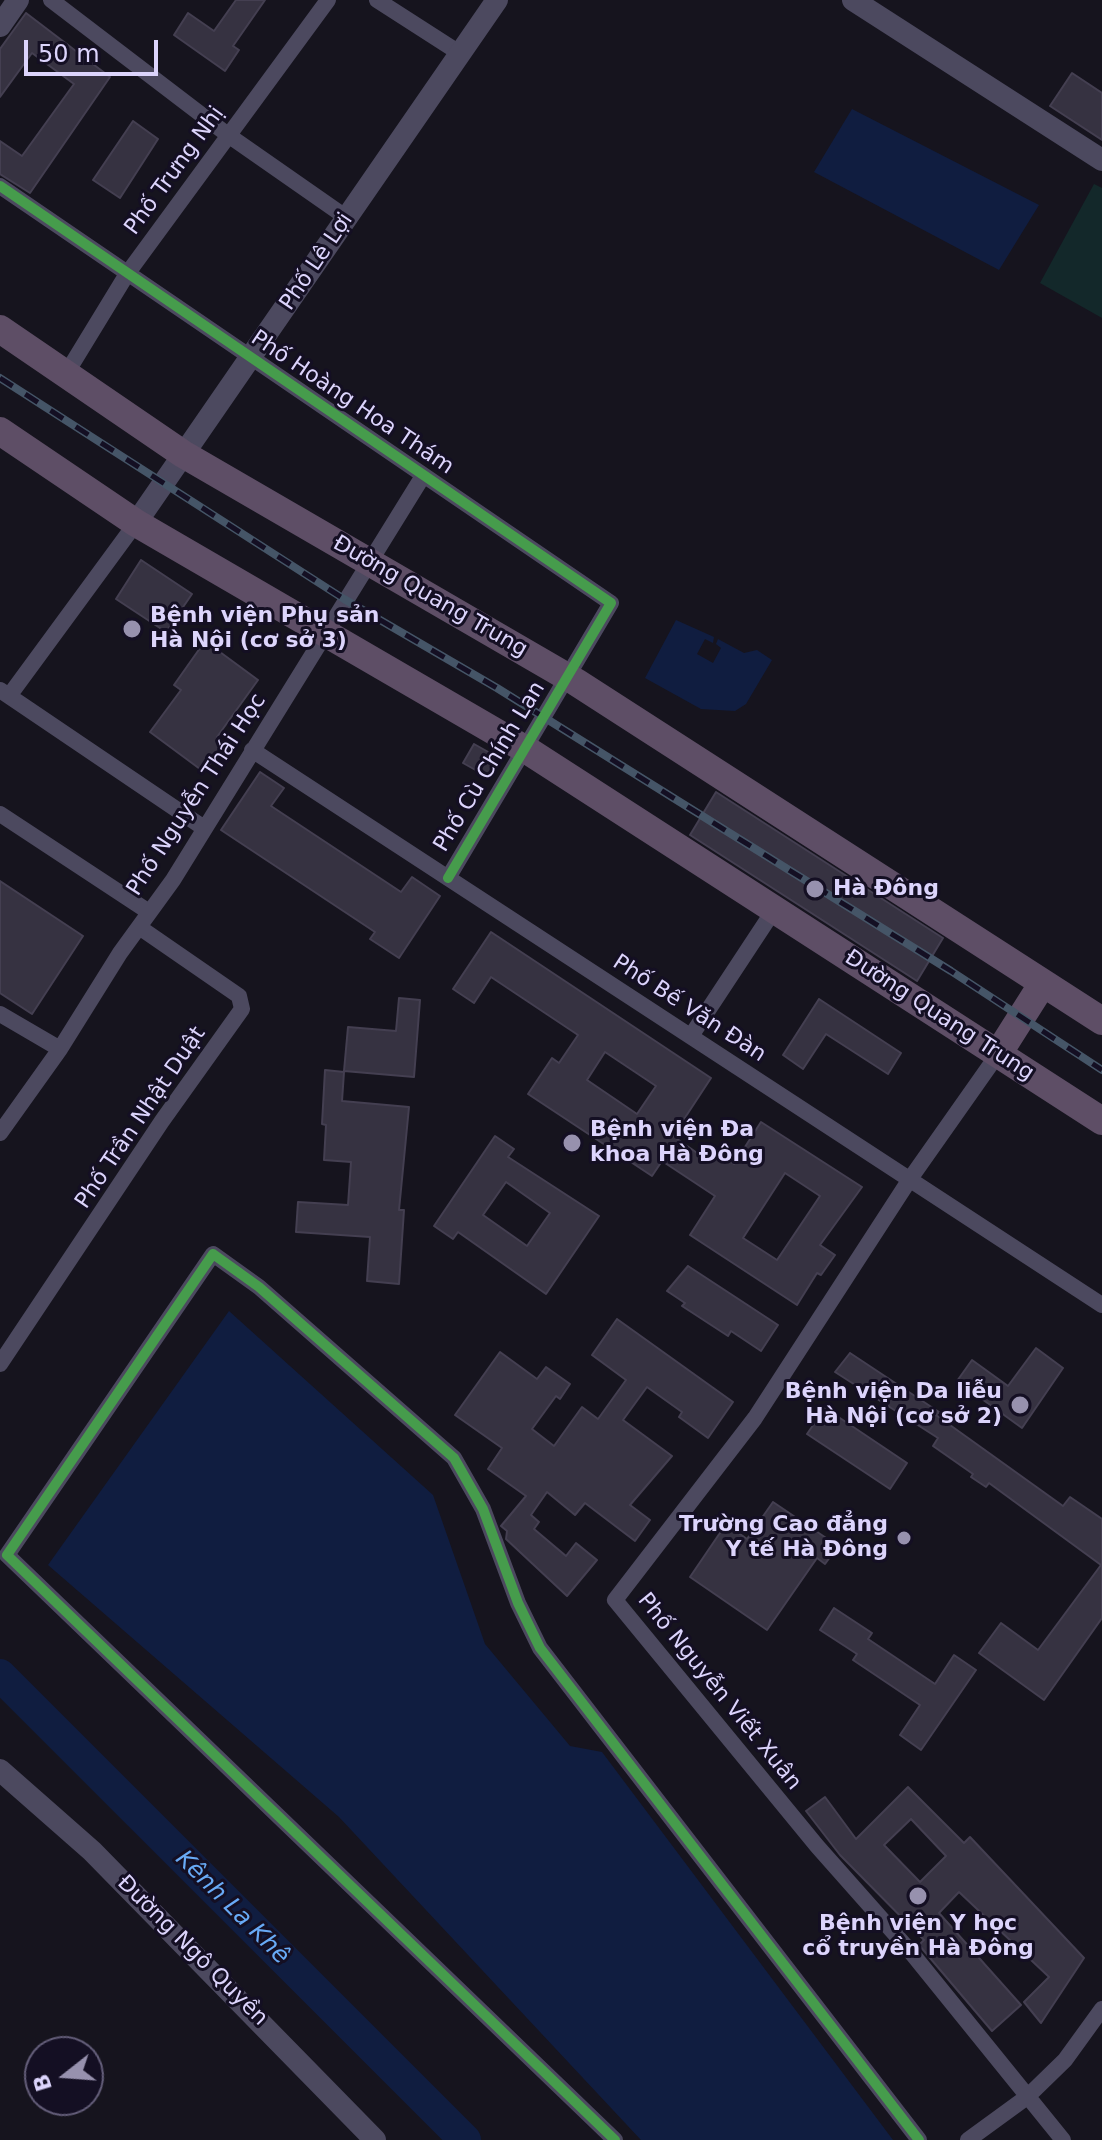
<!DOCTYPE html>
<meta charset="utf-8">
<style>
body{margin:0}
#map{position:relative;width:1102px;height:2140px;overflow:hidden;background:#16141e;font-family:"DejaVu Sans",sans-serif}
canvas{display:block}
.north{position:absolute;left:24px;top:2036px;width:80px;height:80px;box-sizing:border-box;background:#140f23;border:2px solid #645e7a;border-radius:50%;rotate:253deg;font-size:22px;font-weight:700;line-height:32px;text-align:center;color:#dcd4fc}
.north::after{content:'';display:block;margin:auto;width:28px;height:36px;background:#9791ae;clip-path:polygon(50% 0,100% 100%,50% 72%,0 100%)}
.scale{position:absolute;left:24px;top:40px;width:134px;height:36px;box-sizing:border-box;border:4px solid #dcd4fc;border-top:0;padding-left:10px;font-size:24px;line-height:28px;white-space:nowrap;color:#dcd4fc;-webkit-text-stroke:6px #140f23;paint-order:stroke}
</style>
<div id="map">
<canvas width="1102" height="2140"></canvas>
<div class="north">B</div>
<div class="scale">50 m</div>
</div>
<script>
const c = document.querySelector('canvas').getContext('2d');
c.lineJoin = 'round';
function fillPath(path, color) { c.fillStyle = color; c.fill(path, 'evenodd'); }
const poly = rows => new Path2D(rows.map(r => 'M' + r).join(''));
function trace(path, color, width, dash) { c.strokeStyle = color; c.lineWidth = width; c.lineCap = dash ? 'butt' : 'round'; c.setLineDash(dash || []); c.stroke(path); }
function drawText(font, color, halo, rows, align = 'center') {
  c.font = font + ' "DejaVu Sans",sans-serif'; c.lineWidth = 6; c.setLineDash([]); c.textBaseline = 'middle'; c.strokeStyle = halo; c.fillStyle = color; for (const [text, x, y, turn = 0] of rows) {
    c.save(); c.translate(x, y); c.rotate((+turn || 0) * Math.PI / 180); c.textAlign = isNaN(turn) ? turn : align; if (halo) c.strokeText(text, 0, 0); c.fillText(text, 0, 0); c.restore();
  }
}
const green = poly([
 [1094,184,1102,188,1102,318,1040,283]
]);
const water = poly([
 [852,109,1039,205,999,270,814,172],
 [676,620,714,637,713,643,705,639,697,654,713,663,721,648,716,644,718,639,744,653,757,650,772,660,746,704,735,711,701,709,645,678],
 [229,1311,433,1495,485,1644,570,1746,602,1752,893,2140,641,2140,339,1817,48,1565]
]);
const river = poly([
 [0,1675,465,2140]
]);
const building = poly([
 [236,0,265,0,233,46,239,50,225,71,174,35,188,13,214,31,236,0],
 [26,13,110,77,30,193,0,174,0,141,22,156,74,84,32,53,0,97,0,49,26,13],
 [1072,73,1102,93,1102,140,1050,106,1072,73],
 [133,121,158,139,120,198,93,180,133,121],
 [141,560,192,594,166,632,116,599,141,560],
 [205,641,258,680,217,737,225,743,204,772,150,732,181,690,174,685,205,641],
 [474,744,499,758,488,777,463,763,474,744],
 [260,772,284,788,271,806,401,892,412,877,440,896,399,958,370,939,375,932,221,830,260,772],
 [716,792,943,938,917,981,690,835,716,792],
 [0,881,83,936,32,1014,0,993,0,881],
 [491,932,711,1078,673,1136,700,1155,707,1146,734,1164,761,1122,862,1187,820,1245,835,1255,821,1275,817,1273,797,1305,690,1235,715,1196,662,1161,652,1176,528,1094,552,1058,559,1063,578,1035,491,977,474,1003,453,989,491,932],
 [605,1052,656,1086,637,1114,587,1080,605,1052],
 [785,1173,820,1196,777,1260,743,1238,785,1173],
 [399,998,420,1000,414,1077,344,1071,348,1027,396,1031,399,998],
 [819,999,901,1053,888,1074,826,1034,803,1069,783,1055,819,999],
 [325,1070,344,1072,342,1101,409,1107,399,1210,404,1210,399,1284,367,1281,370,1237,296,1232,298,1202,348,1205,351,1162,324,1160,326,1125,322,1124,325,1070],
 [495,1136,514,1149,508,1157,599,1216,546,1294,458,1232,453,1239,434,1226,495,1136],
 [506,1182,550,1213,527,1246,483,1215,506,1182],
 [688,1266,778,1325,761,1351,731,1331,728,1336,682,1306,685,1303,667,1291,688,1266],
 [617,1319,733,1402,708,1438,679,1417,682,1412,647,1387,623,1420,672,1456,630,1505,650,1520,635,1541,585,1503,575,1515,547,1492,531,1515,539,1522,534,1529,566,1556,576,1543,597,1560,567,1596,506,1539,507,1531,501,1526,526,1496,488,1469,502,1448,455,1415,500,1352,537,1379,546,1367,570,1384,560,1399,556,1396,532,1429,554,1446,582,1407,598,1419,626,1380,592,1355,617,1319],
 [1036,1348,1063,1368,1022,1428,957,1381,972,1360,1008,1386,1036,1348],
 [850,1353,939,1412,936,1415,1063,1506,1070,1497,1102,1519,1102,1618,1044,1700,979,1653,1001,1623,1038,1650,1101,1565,989,1483,986,1487,971,1477,973,1474,933,1446,938,1438,835,1372,850,1353],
 [825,1408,907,1463,890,1489,807,1434,825,1408],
 [773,1502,838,1546,825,1564,817,1558,767,1630,690,1577,726,1524,747,1539,773,1502],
 [834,1608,872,1633,868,1639,935,1684,954,1655,976,1670,921,1750,900,1735,920,1705,853,1660,857,1654,820,1630,834,1608],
 [908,1787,964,1843,970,1837,1084,1958,1041,2023,1024,2002,1049,1977,959,1892,939,1913,1021,2005,992,2031,919,1945,924,1940,840,1855,806,1811,825,1797,856,1839,908,1787],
 [911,1819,946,1856,920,1882,884,1845,911,1819]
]);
const minor = poly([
 [51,0,228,135,347,218],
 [377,0,461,54],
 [0,186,611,603,448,878],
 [66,374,127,274,328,0],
 [0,690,204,828],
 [9,696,136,523],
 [252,750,1102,1305],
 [0,814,149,912],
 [0,1014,60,1049],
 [691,1036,774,910],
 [998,1054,910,1179,755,1418,615,1600,817,1846,910,1951,1063,2140],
 [0,1133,60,1049,120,953,173,880,423,476],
 [0,1364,162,1121,242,1009,239,996,139,927],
 [615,2140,7,1555,213,1254,259,1287,454,1458,483,1509,518,1603,540,1648,919,2140],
 [968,2140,1027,2097,1065,2060,1102,2009]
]);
const tertiary = poly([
 [853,0,1102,160],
 [0,26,18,0],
 [136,523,497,0],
 [0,1770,92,1851,375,2140]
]);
const trunk = poly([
 [0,329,183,454,576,682,1102,1021],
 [0,431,136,523,530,752,1102,1121],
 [998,1054,1043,983]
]);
const rail = poly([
 [0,378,344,599,497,688,951,971,1102,1070]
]);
const cycleway = poly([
 [0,186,611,603,448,878],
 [615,2140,7,1555,213,1254,259,1287,454,1458,483,1509,518,1603,540,1648,919,2140]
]);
const markers = [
 [132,629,10,"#9791ae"],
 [815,889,10,"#9791ae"],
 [572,1143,10,"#9791ae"],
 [1020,1405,10,"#9791ae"],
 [904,1538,8,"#9791ae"],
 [918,1896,10,"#9791ae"]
];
const streetNames = [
 ["Phố Trưng Nhị",175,171,-54],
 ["Phố Lê Lợi",317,262,-56],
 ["Phố Hoàng Hoa Thám",352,403,34],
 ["Đường Quang Trung",430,597,30],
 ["Phố Cù Chính Lan",490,767,-59],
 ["Phố Nguyễn Thái Học",197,795,-57],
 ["Phố Bế Văn Đàn",689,1009,33],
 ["Đường Quang Trung",939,1016,33],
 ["Phố Trần Nhật Duật",141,1118,-56],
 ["Phố Nguyễn Viết Xuân",719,1692,51],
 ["Đường Ngô Quyền",192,1951,45]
];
const poiNames = [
 ["Bệnh viện Phụ sản",150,616],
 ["Hà Nội (cơ sở 3)",150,641],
 ["Hà Đông",833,889],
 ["Bệnh viện Đa",590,1130],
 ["khoa Hà Đông",590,1155],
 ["Bệnh viện Da liễu",1002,1392,"right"],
 ["Hà Nội (cơ sở 2)",1002,1417,"right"],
 ["Trường Cao đẳng",888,1525,"right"],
 ["Y tế Hà Đông",888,1550,"right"],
 ["Bệnh viện Y học",918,1924,"center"],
 ["cổ truyền Hà Đông",918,1949,"center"]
];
const waterNames = [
 ["Kênh La Khê",232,1908,45]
];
fillPath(green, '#13282a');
fillPath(water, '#101d40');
trace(river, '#101d40', 32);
fillPath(building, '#363241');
trace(building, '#443f51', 2);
trace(minor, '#4c495f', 16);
trace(tertiary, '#4c495f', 22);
trace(trunk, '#5e4e66', 28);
trace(rail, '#455567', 8);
trace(rail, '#140f23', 5, [15]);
trace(cycleway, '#469c4c', 10);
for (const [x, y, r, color] of markers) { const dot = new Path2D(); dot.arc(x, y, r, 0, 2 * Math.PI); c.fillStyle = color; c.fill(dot); trace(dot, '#140f23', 3); }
drawText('22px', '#dcd4fc', '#140f23', streetNames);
drawText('bold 22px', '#dcd4fc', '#140f23', poiNames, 'left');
drawText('italic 24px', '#68aaf6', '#140f23', waterNames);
</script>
